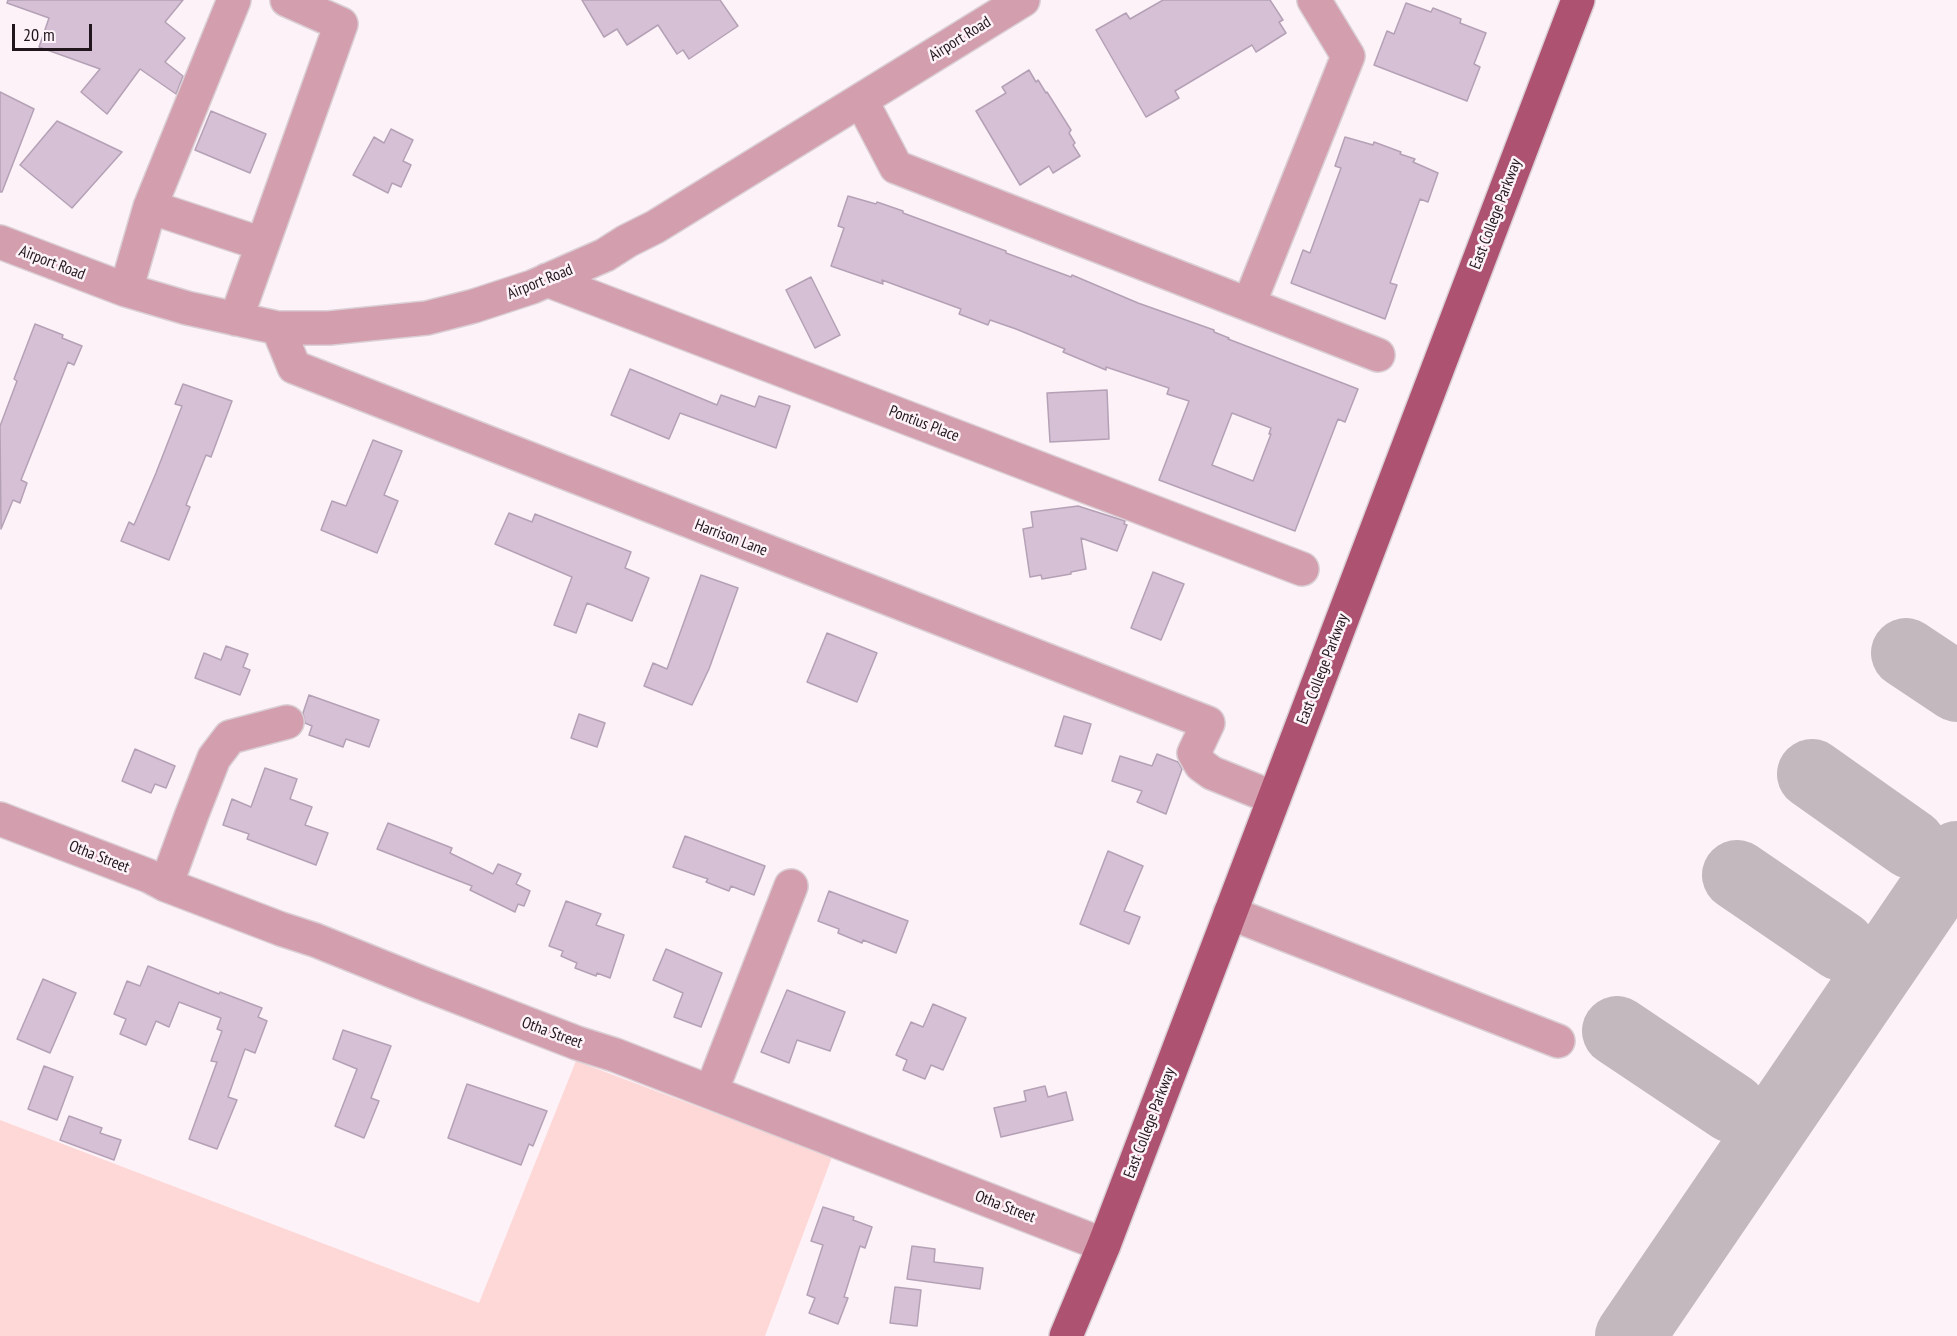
<!DOCTYPE html>
<style>
body{margin:0}
#map{position:relative;width:1957px;height:1336px;overflow:hidden;background:#fdf2f8;font-family:"PT Sans Narrow",sans-serif}
canvas{display:block}
.scale{position:absolute;left:12px;top:24px;width:80px;height:27px;box-sizing:border-box;border:3px solid #20161c;border-top:0;padding-left:8px;font-size:18px;line-height:21px;white-space:nowrap;color:#20161c;-webkit-text-stroke:4px #fdf2f8;paint-order:stroke}
</style>
<div id="map">
<canvas width="1957" height="1336"></canvas>
<div class="scale">20 m</div>
</div>
<script>
const c = document.querySelector('canvas').getContext('2d');
c.lineJoin = 'round';
function fillPath(path, color) { c.fillStyle = color; c.fill(path, 'evenodd'); }
const poly = rows => new Path2D(rows.map(r => 'M' + r).join(''));
function trace(path, color, width, dash) { c.strokeStyle = color; c.lineWidth = width; c.lineCap = dash ? 'butt' : 'round'; c.setLineDash(dash || []); c.stroke(path); }
function drawText(font, color, halo, rows, align = 'center') {
  c.font = font + ' "PT Sans Narrow",sans-serif'; c.lineWidth = 5; c.setLineDash([]); c.textBaseline = 'middle'; c.strokeStyle = halo; c.fillStyle = color; for (const [text, x, y, turn = 0] of rows) {
    c.save(); c.translate(x, y); c.rotate((+turn || 0) * Math.PI / 180); c.textAlign = isNaN(turn) ? turn : align; if (halo) c.strokeText(text, 0, 0); c.fillText(text, 0, 0); c.restore();
  }
}
const green = poly([
 [576,1061,832,1157,765,1336,0,1336,0,1120,479,1303]
]);
const taxiway = poly([
 [1906,653,1957,687],
 [1812,774,1911,844],
 [1737,875,1841,946],
 [1617,1031,1732,1108],
 [1630,1336,1957,856]
]);
const building = poly([
 [8,0,183,0,165,22,185,38,165,62,183,76,176,94,140,69,107,114,81,92,100,69,39,47,49,18,7,3,8,0],
 [582,0,720,0,738,26,689,59,683,50,677,54,658,25,627,45,617,29,604,37,582,0],
 [1163,0,1270,0,1283,20,1279,22,1286,33,1256,52,1252,45,1175,91,1179,98,1146,117,1096,30,1126,13,1130,19,1163,0],
 [1406,3,1431,12,1433,8,1461,19,1460,23,1486,33,1474,64,1480,67,1467,101,1374,65,1387,31,1394,34,1406,3],
 [1029,70,1036,82,1038,80,1046,93,1047,92,1071,130,1069,133,1075,143,1073,145,1080,156,1053,173,1049,166,1020,185,976,111,1006,93,1002,87,1029,70],
 [0,92,34,109,2,192,0,192,0,92],
 [211,111,266,134,250,173,195,150,211,111],
 [57,121,122,152,72,208,20,165,57,121],
 [391,129,413,140,403,161,411,165,401,187,392,183,388,193,353,175,374,137,384,143,391,129],
 [1345,137,1373,145,1374,142,1401,152,1400,154,1415,159,1413,162,1438,173,1428,202,1420,199,1390,283,1397,285,1385,319,1291,283,1303,250,1310,253,1341,168,1335,166,1345,137],
 [848,196,876,204,877,202,903,211,903,213,1006,251,1006,253,1071,277,1072,275,1138,303,1214,330,1214,332,1229,338,1228,339,1358,389,1345,422,1338,419,1295,531,1159,480,1189,401,1167,394,1169,388,1106,367,1106,370,1063,352,1065,349,1016,329,990,320,988,325,959,314,961,309,882,280,883,284,831,266,844,228,838,226,848,196],
 [1232,413,1271,428,1269,434,1271,434,1253,481,1212,465,1232,413],
 [811,277,840,335,815,348,786,290,811,277],
 [35,324,63,335,62,338,82,346,74,365,68,362,21,480,27,483,20,503,13,500,1,529,0,426,17,381,14,379,35,324],
 [630,369,717,405,721,395,755,407,759,396,790,406,776,448,680,413,669,439,611,415,630,369],
 [183,384,232,401,211,457,206,455,186,505,190,507,169,560,121,541,129,522,134,525,156,473,182,406,175,404,183,384],
 [1107,390,1109,439,1050,442,1047,393,1107,390],
 [373,440,402,451,384,495,398,501,377,553,321,530,332,501,346,506,373,440],
 [1078,506,1125,521,1124,524,1127,525,1117,551,1081,538,1086,569,1071,572,1071,574,1042,579,1041,575,1030,577,1023,529,1033,527,1031,512,1078,506],
 [509,513,532,522,535,514,631,552,625,568,649,578,632,621,587,603,576,633,554,625,572,577,495,544,509,513],
 [1153,572,1184,584,1161,640,1131,628,1153,572],
 [701,575,738,588,709,669,692,705,644,686,653,663,667,669,701,575],
 [827,633,877,653,857,702,807,682,827,633],
 [226,646,248,654,243,667,250,670,240,695,195,678,204,653,221,660,226,646],
 [309,695,379,720,369,747,346,739,343,747,309,735,312,726,305,723,303,713,309,695],
 [579,714,605,723,597,747,571,738,579,714],
 [1064,716,1091,724,1082,754,1055,746,1064,716],
 [135,749,175,766,166,788,155,784,151,793,122,781,135,749],
 [1157,754,1178,762,1182,769,1166,814,1137,802,1142,791,1112,781,1120,756,1152,766,1157,754],
 [265,768,297,779,290,799,312,807,305,825,328,833,316,865,247,839,249,834,223,825,232,799,251,807,265,768],
 [388,823,452,848,450,853,493,874,498,864,521,874,516,884,530,891,524,906,518,904,515,912,470,890,472,886,377,849,388,823],
 [685,836,765,866,754,895,731,886,729,891,706,882,708,879,673,867,685,836],
 [1108,851,1143,866,1124,911,1140,917,1129,944,1080,924,1108,851],
 [829,891,908,921,896,953,863,940,862,943,838,933,839,929,818,921,829,891],
 [566,901,601,914,596,925,624,935,610,978,597,973,596,976,575,968,577,963,561,956,563,951,549,946,566,901],
 [666,949,722,973,701,1027,674,1017,683,993,653,980,666,949],
 [148,966,219,994,220,992,262,1008,258,1017,267,1021,255,1053,245,1049,228,1097,237,1100,217,1149,189,1139,217,1062,211,1061,222,1031,217,1029,221,1018,179,1002,169,1027,156,1021,146,1045,120,1034,126,1019,114,1014,127,981,140,986,148,966],
 [43,979,76,993,50,1053,17,1039,43,979],
 [787,990,845,1012,830,1051,797,1040,789,1063,761,1052,787,990],
 [933,1004,966,1018,943,1070,931,1065,925,1079,903,1070,907,1060,896,1055,911,1022,923,1027,933,1004],
 [343,1030,391,1046,371,1098,379,1101,364,1138,335,1126,357,1069,333,1059,343,1030],
 [44,1066,73,1077,57,1120,28,1109,44,1066],
 [467,1084,547,1111,533,1146,529,1144,521,1165,448,1138,467,1084],
 [1045,1086,1048,1097,1066,1092,1073,1120,1001,1137,994,1108,1026,1101,1024,1091,1045,1086],
 [69,1116,102,1128,100,1133,121,1140,114,1160,60,1140,69,1116],
 [823,1207,854,1217,853,1220,872,1227,865,1248,860,1246,844,1297,848,1298,838,1324,809,1313,815,1298,807,1295,823,1245,811,1241,823,1207],
 [912,1246,935,1249,934,1262,983,1268,980,1289,907,1279,912,1246],
 [895,1287,921,1290,917,1326,890,1323,895,1287]
]);
const minor = poly([
 [861,100,896,167,1378,355],
 [150,207,262,244],
 [0,242,126,290,187,308,278,328,329,328,427,318,474,306,532,287,605,255,627,241,655,227,1023,0],
 [547,280,1302,569],
 [126,290,150,207,234,0],
 [1249,304,1348,56,1314,0],
 [236,319,341,24,287,0],
 [278,328,294,367,1208,723,1194,753,1201,765,1212,773,1274,798],
 [0,819,149,876,166,885,281,929,315,940,422,983,577,1043,615,1055,1104,1245],
 [166,885,192,814,214,758,230,737,287,722],
 [1230,913,1558,1041],
 [711,1092,791,886]
]);
const major = poly([
 [1066,1336,1104,1245,1578,0]
]);
const streetNames = [
 ["Airport Road",960,39,-32],
 ["East College Parkway",1496,214,-69],
 ["Airport Road",52,263,21],
 ["Airport Road",540,282,-22],
 ["Pontius Place",924,424,21],
 ["Harrison Lane",731,538,21],
 ["East College Parkway",1323,669,-69],
 ["Otha Street",99,857,21],
 ["Otha Street",552,1033,20],
 ["East College Parkway",1150,1123,-69],
 ["Otha Street",1005,1207,21]
];
fillPath(green, '#fed8d7');
trace(taxiway, '#c3b8be', 70);
fillPath(building, '#d5c0d6');
trace(building, '#b5a1b6', 1.5);
trace(minor, '#dacfd5', 36);
trace(major, '#dacfd5', 36);
trace(minor, '#d39ead', 33);
trace(major, '#ae5271', 33);
drawText('16px', '#20161c', '#fdf2f8', streetNames);
</script>
